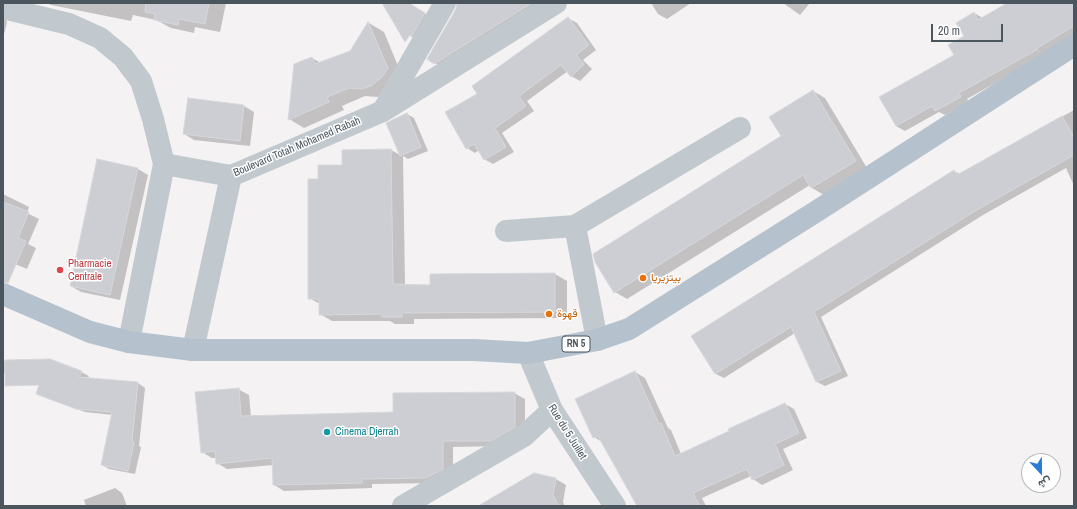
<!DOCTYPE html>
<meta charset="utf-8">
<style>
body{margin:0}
#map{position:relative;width:1077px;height:509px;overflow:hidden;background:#f4f2f2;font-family:"Archivo Narrow",Vazirmatn,sans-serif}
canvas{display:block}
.frame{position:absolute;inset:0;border:4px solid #4b555d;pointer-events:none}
.north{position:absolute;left:1021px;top:453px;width:40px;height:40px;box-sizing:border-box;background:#fff;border:1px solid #b7bbbe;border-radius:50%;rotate:158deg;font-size:11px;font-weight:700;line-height:16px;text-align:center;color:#4b555d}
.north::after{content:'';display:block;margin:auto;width:14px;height:18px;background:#2d7cd3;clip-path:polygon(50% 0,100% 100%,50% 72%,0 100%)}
.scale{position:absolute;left:931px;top:24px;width:72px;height:18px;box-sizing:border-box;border:2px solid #4b555d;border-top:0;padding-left:5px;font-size:12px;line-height:14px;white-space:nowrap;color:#4b555d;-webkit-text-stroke:3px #fff;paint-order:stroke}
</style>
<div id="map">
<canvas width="1077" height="509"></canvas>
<div class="frame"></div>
<div class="north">ش</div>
<div class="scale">20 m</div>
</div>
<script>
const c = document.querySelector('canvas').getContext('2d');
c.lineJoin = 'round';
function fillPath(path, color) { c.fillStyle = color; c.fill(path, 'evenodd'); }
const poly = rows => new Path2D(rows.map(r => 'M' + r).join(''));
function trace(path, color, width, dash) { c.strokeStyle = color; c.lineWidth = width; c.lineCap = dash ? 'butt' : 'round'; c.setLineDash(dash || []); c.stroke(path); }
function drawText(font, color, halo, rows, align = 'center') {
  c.font = font + ' "Archivo Narrow",Vazirmatn,sans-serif'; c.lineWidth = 3; c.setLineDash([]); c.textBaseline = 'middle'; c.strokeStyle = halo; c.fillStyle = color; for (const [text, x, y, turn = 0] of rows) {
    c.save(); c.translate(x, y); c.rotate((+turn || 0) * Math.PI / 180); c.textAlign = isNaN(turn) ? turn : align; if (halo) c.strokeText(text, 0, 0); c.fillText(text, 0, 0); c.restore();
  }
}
const shadow = poly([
 [3,3,7,23,3,38],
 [47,3,226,3,220,32,195,27,194,33,171,28,156,20,133,15,131,21,51,5],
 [384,3,408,3,440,23,414,38,399,29],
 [458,3,550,3,445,69,435,63],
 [651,3,691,3,667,19,658,14],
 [783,3,810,3,800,15],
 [1009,3,1074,3,1074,36,1046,54,967,99,969,102,945,115,939,112,905,131,896,126,955,56,965,37,974,13,983,18],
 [568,18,577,23,596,50,583,60,592,69,580,81,571,76,568,71,527,101,534,111,502,133,514,152,493,164,484,159,479,150,475,153,467,148,478,94],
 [369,23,384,32,403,78,387,95,378,97,365,96,342,106,344,110,304,128,289,119,312,58,321,63,351,51],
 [813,91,825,98,867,168,824,195,812,188,810,185,627,299,615,292,782,137],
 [189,99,244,106,254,112,250,146,194,140,184,134],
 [1074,110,1074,186,1066,168,983,215,821,317,848,376,825,386,817,382,795,333,724,378,716,374,693,336,954,171,960,174],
 [407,114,414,118,428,151,408,159,403,156,405,285,431,286,555,274,567,281,567,318,414,319,414,324,395,324,390,321,332,321,320,314,320,304,309,298,319,180,343,166,391,150,402,156,388,124],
 [98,161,138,169,148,175,120,300,81,292,71,286],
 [3,194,29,207,27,213,39,219,28,244,36,248,27,269,3,259],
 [50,360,81,372,89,376,87,379,138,383,145,388,139,446,141,447,135,474,109,469,102,465,113,415,85,412,44,397,37,393,42,381,3,373,3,361],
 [635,372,645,378,668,428,671,430,681,454,731,432,785,404,794,409,807,438,783,449,793,470,762,485,753,479,751,476,702,498,706,506,638,506,602,442,594,437],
 [238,389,249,395,251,417,394,413,514,393,525,399,525,433,501,446,453,447,453,474,437,483,372,484,372,488,284,491,274,485,274,465,227,469,217,463,216,458,212,458,202,452],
 [556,479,566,485,563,502,565,506,480,506],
 [115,488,122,493,127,506,86,506,84,500]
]);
const building = poly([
 [146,3,209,3,205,24,179,19,178,25,154,20,155,14,145,12,146,3],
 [382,3,409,3,425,13,411,37,410,35,405,42,382,3],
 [457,3,532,3,434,64,427,59,456,9,457,3],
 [1007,3,1074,3,1074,26,1037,48,1038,49,959,93,961,97,935,111,932,106,896,126,879,97,954,55,948,45,964,36,956,23,974,12,978,20,1007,3],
 [568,17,589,45,576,55,584,64,571,77,561,65,519,96,526,106,495,128,506,147,484,160,474,144,466,149,445,112,477,94,472,86,568,17],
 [368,22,388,68,382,77,371,86,361,89,349,88,327,97,329,102,288,120,294,64,312,57,315,64,350,51,368,22],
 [813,90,856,161,811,188,803,175,614,293,595,262,593,254,781,136,769,117,813,90],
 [188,98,244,105,240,141,183,134,188,98],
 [407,113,421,147,400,156,386,123,407,113],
 [1062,116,1074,137,1074,155,975,211,814,312,841,371,816,382,791,327,715,374,691,336,954,170,957,175,1062,116],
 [391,149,393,284,430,285,430,274,555,273,555,312,402,313,402,317,382,317,382,314,319,315,319,299,308,299,308,179,318,179,318,165,342,165,342,150,391,149],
 [97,159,138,168,110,295,70,286,97,159],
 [3,202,29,212,18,238,26,241,8,283,3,282,3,202],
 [50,359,82,371,79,377,138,382,132,441,134,442,128,471,101,465,112,412,76,409,36,394,39,385,5,386,5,360,50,359],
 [635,371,659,424,661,423,675,456,729,431,728,429,785,403,799,433,775,444,784,465,752,480,747,469,693,493,700,506,637,506,598,436,593,438,575,399,635,371],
 [239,388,241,416,393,412,393,393,515,392,515,427,491,441,443,441,443,469,426,478,362,479,362,483,273,485,272,458,216,464,215,451,201,453,195,392,239,388],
 [534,473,556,478,553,495,559,506,478,506,534,473]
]);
const minor = poly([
 [3,8,69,24,100,38,123,57,141,81,153,119,164,164,129,342],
 [384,109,445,3],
 [164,164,231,176,383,111,556,3],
 [575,226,597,340],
 [506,231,575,226,740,128],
 [193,350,231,176],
 [528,353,552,410,615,506],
 [403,506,524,436,552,410]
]);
const major = poly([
 [3,294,90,332,129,342,193,350,474,350,528,353,597,340,629,329,817,211,1074,45]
]);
const markers = [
 [60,270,4,"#e0444e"],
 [643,278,4,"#e8710a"],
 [549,314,4,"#e8710a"],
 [327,432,4,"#0f9aa8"]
];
const shields = [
 [576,344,28]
];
const shieldNames = [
 ["RN 5",576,344]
];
const streetNames = [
 ["Boulevard Totah Mohamed Rabah",297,147,-23],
 ["Rue du 5 Juillet",567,432,58]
];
const healthNames = [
 ["Pharmacie",68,264],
 ["Centrale",68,277]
];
const foodNames = [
 ["بيتزيريا",651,278],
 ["قهوة",557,314]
];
const cultureNames = [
 ["Cinema Djerrah",335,432]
];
fillPath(shadow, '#0003');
fillPath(building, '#ccced3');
trace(building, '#d6d8dc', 1);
trace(minor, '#c1c9ce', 22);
trace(major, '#b5c2cd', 22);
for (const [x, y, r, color] of markers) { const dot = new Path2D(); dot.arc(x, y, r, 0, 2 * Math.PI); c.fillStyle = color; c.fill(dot); trace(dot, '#fff', 1.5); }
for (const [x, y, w] of shields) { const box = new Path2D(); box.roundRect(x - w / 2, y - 8, w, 16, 3); c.fillStyle = '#fff'; c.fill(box); trace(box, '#4b555d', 1); }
drawText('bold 10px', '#4b555d', null, shieldNames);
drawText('11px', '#4b555d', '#fff', streetNames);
drawText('11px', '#be3a42', '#fff', healthNames, 'left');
drawText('11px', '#c56008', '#fff', foodNames, 'left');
drawText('11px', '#0d838f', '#fff', cultureNames, 'left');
</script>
